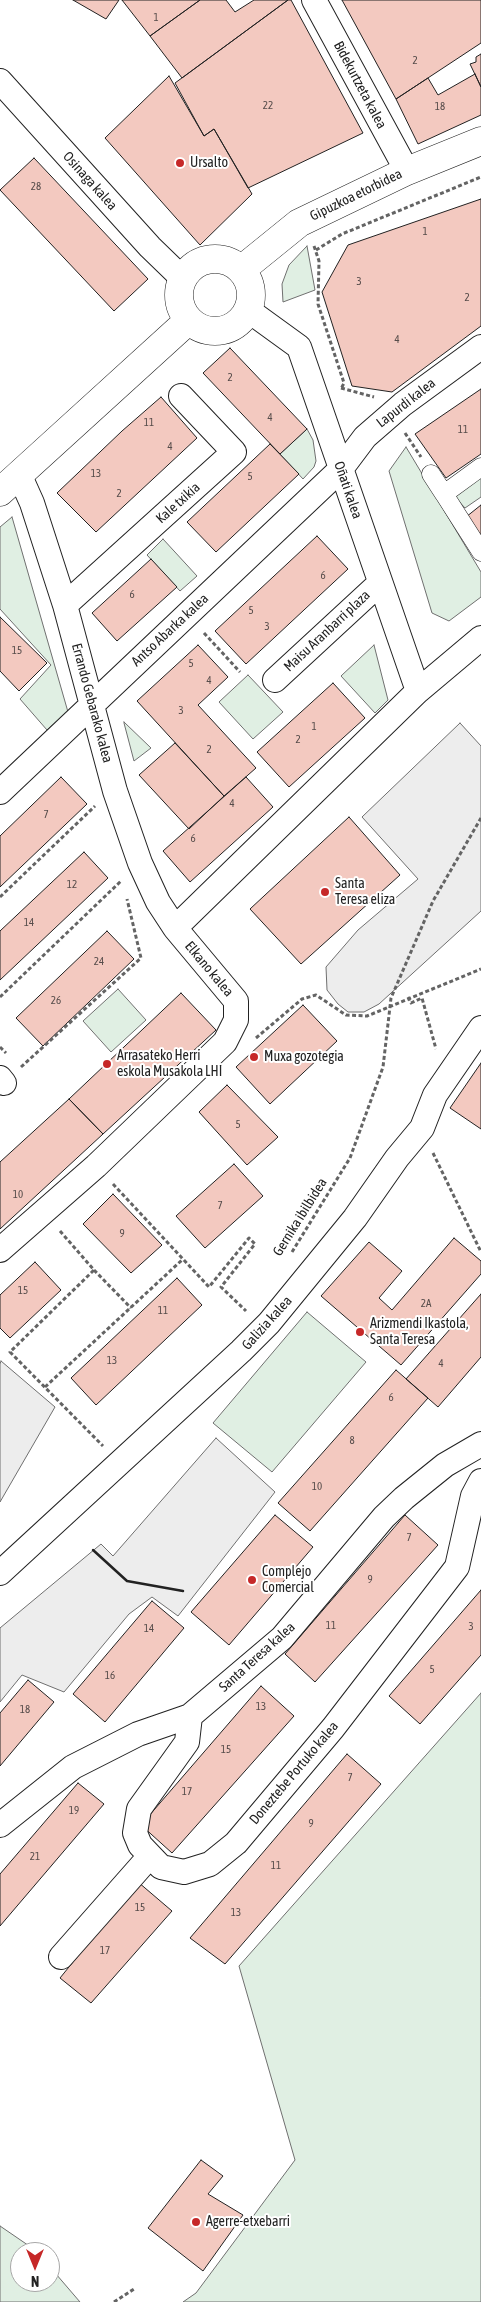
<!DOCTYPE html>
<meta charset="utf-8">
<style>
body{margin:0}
#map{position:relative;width:481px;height:2302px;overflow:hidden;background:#fff;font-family:"Asap Condensed",sans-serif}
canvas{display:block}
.north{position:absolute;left:10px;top:2242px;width:50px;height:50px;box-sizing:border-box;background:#fff;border:1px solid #a7a7a7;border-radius:50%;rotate:180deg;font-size:14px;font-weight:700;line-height:20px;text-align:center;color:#222}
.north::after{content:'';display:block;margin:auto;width:18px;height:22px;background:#c62828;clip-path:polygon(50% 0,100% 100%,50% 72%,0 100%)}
</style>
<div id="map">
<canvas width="481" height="2302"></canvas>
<div class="north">N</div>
</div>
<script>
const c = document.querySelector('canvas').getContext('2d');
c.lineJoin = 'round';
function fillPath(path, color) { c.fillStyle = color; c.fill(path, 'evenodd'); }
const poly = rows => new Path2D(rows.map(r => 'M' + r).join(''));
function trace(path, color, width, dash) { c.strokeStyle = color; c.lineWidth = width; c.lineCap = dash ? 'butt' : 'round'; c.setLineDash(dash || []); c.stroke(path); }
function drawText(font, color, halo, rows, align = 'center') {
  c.font = font + ' "Asap Condensed",sans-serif'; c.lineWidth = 4; c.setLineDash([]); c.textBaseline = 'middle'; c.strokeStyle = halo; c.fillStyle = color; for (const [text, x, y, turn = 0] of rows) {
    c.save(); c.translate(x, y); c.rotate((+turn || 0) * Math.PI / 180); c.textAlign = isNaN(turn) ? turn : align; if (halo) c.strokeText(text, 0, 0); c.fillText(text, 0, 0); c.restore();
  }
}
const green = poly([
 [307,246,315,290,283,302,282,284,289,265,307,246],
 [307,429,313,440,316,461,314,467,303,479,280,454,307,429],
 [406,447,481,572,481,597,449,621,432,613,389,471,406,447],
 [481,476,481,497,465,508,454,496,481,476],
 [12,517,68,712,47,730,20,699,51,665,0,609,0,527,12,517],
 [163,539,197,576,180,591,147,555,163,539],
 [374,645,388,700,375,713,341,676,374,645],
 [248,675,283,712,253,739,219,702,248,675],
 [124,722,151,748,134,761,124,723,124,722],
 [118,989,146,1020,111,1052,83,1021,118,989],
 [307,1312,366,1362,272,1472,213,1423,307,1312],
 [481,1693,481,2302,183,2302,196,2293,295,2160,239,1966,481,1693],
 [0,2226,38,2252,20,2252,20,2282,50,2282,50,2267,80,2302,0,2302,0,2226]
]);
const parking = poly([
 [460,723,481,746,481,911,379,1004,364,1012,348,1012,338,1004,327,990,326,967,358,930,418,879,362,817,460,723],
 [1,1361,55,1407,0,1502,0,1364,1,1361],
 [216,1438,275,1492,178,1616,152,1597,129,1614,64,1692,22,1675,0,1702,0,1628,101,1544,113,1556,216,1438]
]);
const building = poly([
 [73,0,119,0,106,19,73,0],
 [122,0,200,0,150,36,122,0],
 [200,0,226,0,235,12,254,0,288,0,182,78,150,36,200,0],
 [288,0,291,0,363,133,248,188,214,129,204,136,175,83,288,0],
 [342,0,481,0,481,43,396,99,342,0],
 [481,54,481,87,470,64,476,62,476,57,481,54],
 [475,74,481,87,481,115,418,144,396,99,428,78,438,95,475,74],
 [169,76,204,136,214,129,252,194,200,245,105,138,169,76],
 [34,158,148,279,114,311,0,190,34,158],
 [481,199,481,326,392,392,352,386,322,292,348,245,481,199],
 [230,348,307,429,280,454,203,373,230,348],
 [481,389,481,454,446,478,415,434,481,389],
 [161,397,197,438,96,532,57,493,122,431,161,397],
 [270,444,299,474,216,552,187,522,270,444],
 [481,505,481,537,466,517,481,505],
 [317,536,348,569,246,664,215,631,317,536],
 [151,559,177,587,117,641,92,613,151,559],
 [0,617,47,663,19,691,0,671,0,617],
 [198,645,228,677,198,705,256,768,224,796,137,701,198,645],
 [333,683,365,718,289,787,257,752,333,683],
 [175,743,224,796,189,829,139,775,175,743],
 [61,777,87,804,0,887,0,836,61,777],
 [246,777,273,807,190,882,163,851,246,777],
 [349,817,400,875,301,964,250,909,349,817],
 [84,852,108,878,0,980,0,931,84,852],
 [107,931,134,959,43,1046,16,1018,107,931],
 [181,993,216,1030,103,1134,69,1099,181,993],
 [303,1005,337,1041,270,1104,236,1067,303,1005],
 [481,1063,481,1129,450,1108,481,1063],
 [227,1085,278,1137,247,1165,199,1112,227,1085],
 [69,1099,103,1134,0,1229,0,1162,69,1099],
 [234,1164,263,1196,205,1248,176,1216,234,1164],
 [113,1194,162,1245,131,1273,83,1224,113,1194],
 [454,1238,481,1261,481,1274,401,1365,321,1296,369,1242,402,1271,379,1298,392,1310,454,1238],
 [35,1262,61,1290,10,1338,0,1328,0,1295,35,1262],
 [177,1278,202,1305,96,1405,71,1378,177,1278],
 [481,1294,481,1357,438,1407,406,1379,481,1294],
 [396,1370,428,1398,310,1531,278,1503,396,1370],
 [275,1515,313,1547,229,1645,191,1612,275,1515],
 [405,1515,438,1545,315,1682,285,1654,405,1515],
 [481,1590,481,1655,420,1724,389,1696,481,1590],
 [152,1601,184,1628,105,1722,73,1694,152,1601],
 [28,1680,54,1702,0,1766,0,1713,28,1680],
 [261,1686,294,1716,172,1853,141,1825,261,1686],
 [347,1754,381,1784,225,1964,190,1938,347,1754],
 [78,1783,104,1804,0,1926,0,1874,78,1783],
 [138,1882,172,1911,91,2003,60,1978,138,1882],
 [201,2160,223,2176,208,2194,243,2215,203,2271,148,2228,201,2160]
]);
const path = poly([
 [314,246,319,261,318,304,344,383,341,389],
 [316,250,342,234,481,177],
 [341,388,374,397],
 [405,433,421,457],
 [204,633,240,672],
 [0,897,95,806],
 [0,997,121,881],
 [408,997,411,1003,422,998,436,1049],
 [256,1038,302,999,316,995,346,1015,367,1016,481,969],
 [0,1047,6,1053],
 [21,1067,141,958,127,899],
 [433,1153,481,1252],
 [113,1184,209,1287,249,1238,255,1244,221,1287,246,1311],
 [60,1231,94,1270,10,1352,103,1446],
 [292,1252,350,1158,383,1067,391,998,433,901,481,818],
 [94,1270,131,1308],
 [45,1387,182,1260],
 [114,2302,134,2289]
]);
const pedestrian = poly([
 [431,474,444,494,481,467],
 [444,494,481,552]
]);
const minor = poly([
 [314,0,407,171],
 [0,81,150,247,183,279],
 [248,310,299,347,418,691],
 [19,474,32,503,65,605,115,791,140,863,158,902,175,928],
 [65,605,234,452,181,396],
 [275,680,380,583],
 [0,792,341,469,365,437,403,404,481,347],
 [0,1078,4,1083],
 [0,1250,96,1166,225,1042,236,1020,236,1001,175,928,418,691,481,638],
 [0,1573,241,1351,269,1323,355,1218,397,1158,422,1128,435,1095,481,1028],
 [190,1716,187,1742,139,1809,135,1833,140,1845,161,1867,184,1872,210,1864,236,1843,333,1728,457,1567,473,1496,481,1481],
 [0,1825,73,1767,138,1734,190,1716,282,1638,384,1517,404,1498,445,1465,481,1444],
 [61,1957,150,1856]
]);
const tertiary = poly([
 '179 295a36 36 0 1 1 72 0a36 36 0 1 1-72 0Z',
 [241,270,299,223,407,171,481,141],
 [0,492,189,320]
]);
const wall = poly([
 [93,1550,127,1581,183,1591]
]);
const markers = [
 [180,163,5,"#c62828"],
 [325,892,5,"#c62828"],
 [254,1057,5,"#c62828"],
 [107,1064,5,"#c62828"],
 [360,1332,5,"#c62828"],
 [252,1580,5,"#c62828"],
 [196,2222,5,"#c62828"]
];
const numberNames = [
 ["1",156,18],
 ["2",415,61],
 ["22",268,106],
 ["18",440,107],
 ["28",36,187],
 ["1",425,232],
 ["3",359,282],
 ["2",467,298],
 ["4",397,340],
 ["2",230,378],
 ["4",270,418],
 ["11",149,423],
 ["11",463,430],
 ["4",170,447],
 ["13",96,474],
 ["5",250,477],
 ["2",119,494],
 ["6",323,576],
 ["6",132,595],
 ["5",251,611],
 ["3",267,627],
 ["15",17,651],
 ["5",191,664],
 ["4",209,681],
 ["3",181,711],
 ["1",314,727],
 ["2",298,740],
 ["2",209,750],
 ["4",232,804],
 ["7",46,815],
 ["6",193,839],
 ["12",72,885],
 ["14",29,923],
 ["24",99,962],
 ["26",56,1001],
 ["5",238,1125],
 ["10",18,1195],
 ["7",220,1206],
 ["9",122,1234],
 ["15",23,1291],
 ["2A",426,1304],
 ["11",163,1311],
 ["13",112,1361],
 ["4",441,1364],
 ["6",391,1398],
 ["8",352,1441],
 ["10",317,1487],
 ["7",409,1538],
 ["9",370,1580],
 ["11",331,1626],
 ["3",471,1627],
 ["14",149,1629],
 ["5",432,1670],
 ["16",110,1676],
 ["13",261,1707],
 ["18",25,1710],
 ["15",226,1750],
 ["7",350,1778],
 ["17",187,1792],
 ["19",74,1811],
 ["9",311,1824],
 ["21",35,1857],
 ["11",276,1866],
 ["15",140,1908],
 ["13",236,1913],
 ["17",105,1951]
];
const streetNames = [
 ["Bidekurtzeta kalea",360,85,62],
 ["Osinaga kalea",90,181,48],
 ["Gipuzkoa etorbidea",356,195,-26],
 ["Lapurdi kalea",406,403,-38],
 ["Oñati kalea",348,490,71],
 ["Kale txikia",178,503,-42],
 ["Antso Abarka kalea",170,630,-43],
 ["Maisu Aranbarri plaza",327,631,-43],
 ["Errando Gebarako kalea",92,703,75],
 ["Elkano kalea",209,969,50],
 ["Gernika ibilbidea",300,1217,-58],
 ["Galizia kalea",267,1323,-48],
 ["Santa Teresa kalea",257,1657,-42],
 ["Doneztebe Portuko kalea",294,1773,-50]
];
const poiNames = [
 ["Ursalto",190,163],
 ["Santa",335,884],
 ["Teresa eliza",335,900],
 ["Arrasateko Herri",117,1056],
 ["eskola Musakola LHI",117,1072],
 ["Muxa gozotegia",264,1057],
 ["Arizmendi Ikastola,",370,1324],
 ["Santa Teresa",370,1340],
 ["Complejo",262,1572],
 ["Comercial",262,1588],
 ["Agerre-etxebarri",206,2222]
];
fillPath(green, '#e0efe3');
trace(green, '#6f6f6f', 1);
fillPath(parking, '#ededed');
trace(parking, '#6f6f6f', 1);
fillPath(building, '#f3c9c0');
trace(building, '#222', 1);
trace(pedestrian, '#222', 19);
trace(minor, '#222', 26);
trace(tertiary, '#222', 29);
trace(path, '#646464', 3, [4, 2.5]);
trace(pedestrian, '#fff', 18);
trace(minor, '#fff', 24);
trace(tertiary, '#fff', 28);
trace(wall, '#222', 2.5);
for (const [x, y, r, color] of markers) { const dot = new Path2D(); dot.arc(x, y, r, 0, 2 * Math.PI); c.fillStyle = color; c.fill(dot); trace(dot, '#fff', 2); }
drawText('11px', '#564c4a', null, numberNames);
drawText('14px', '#222', '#fff', streetNames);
drawText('14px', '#222', '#fff', poiNames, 'left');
</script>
